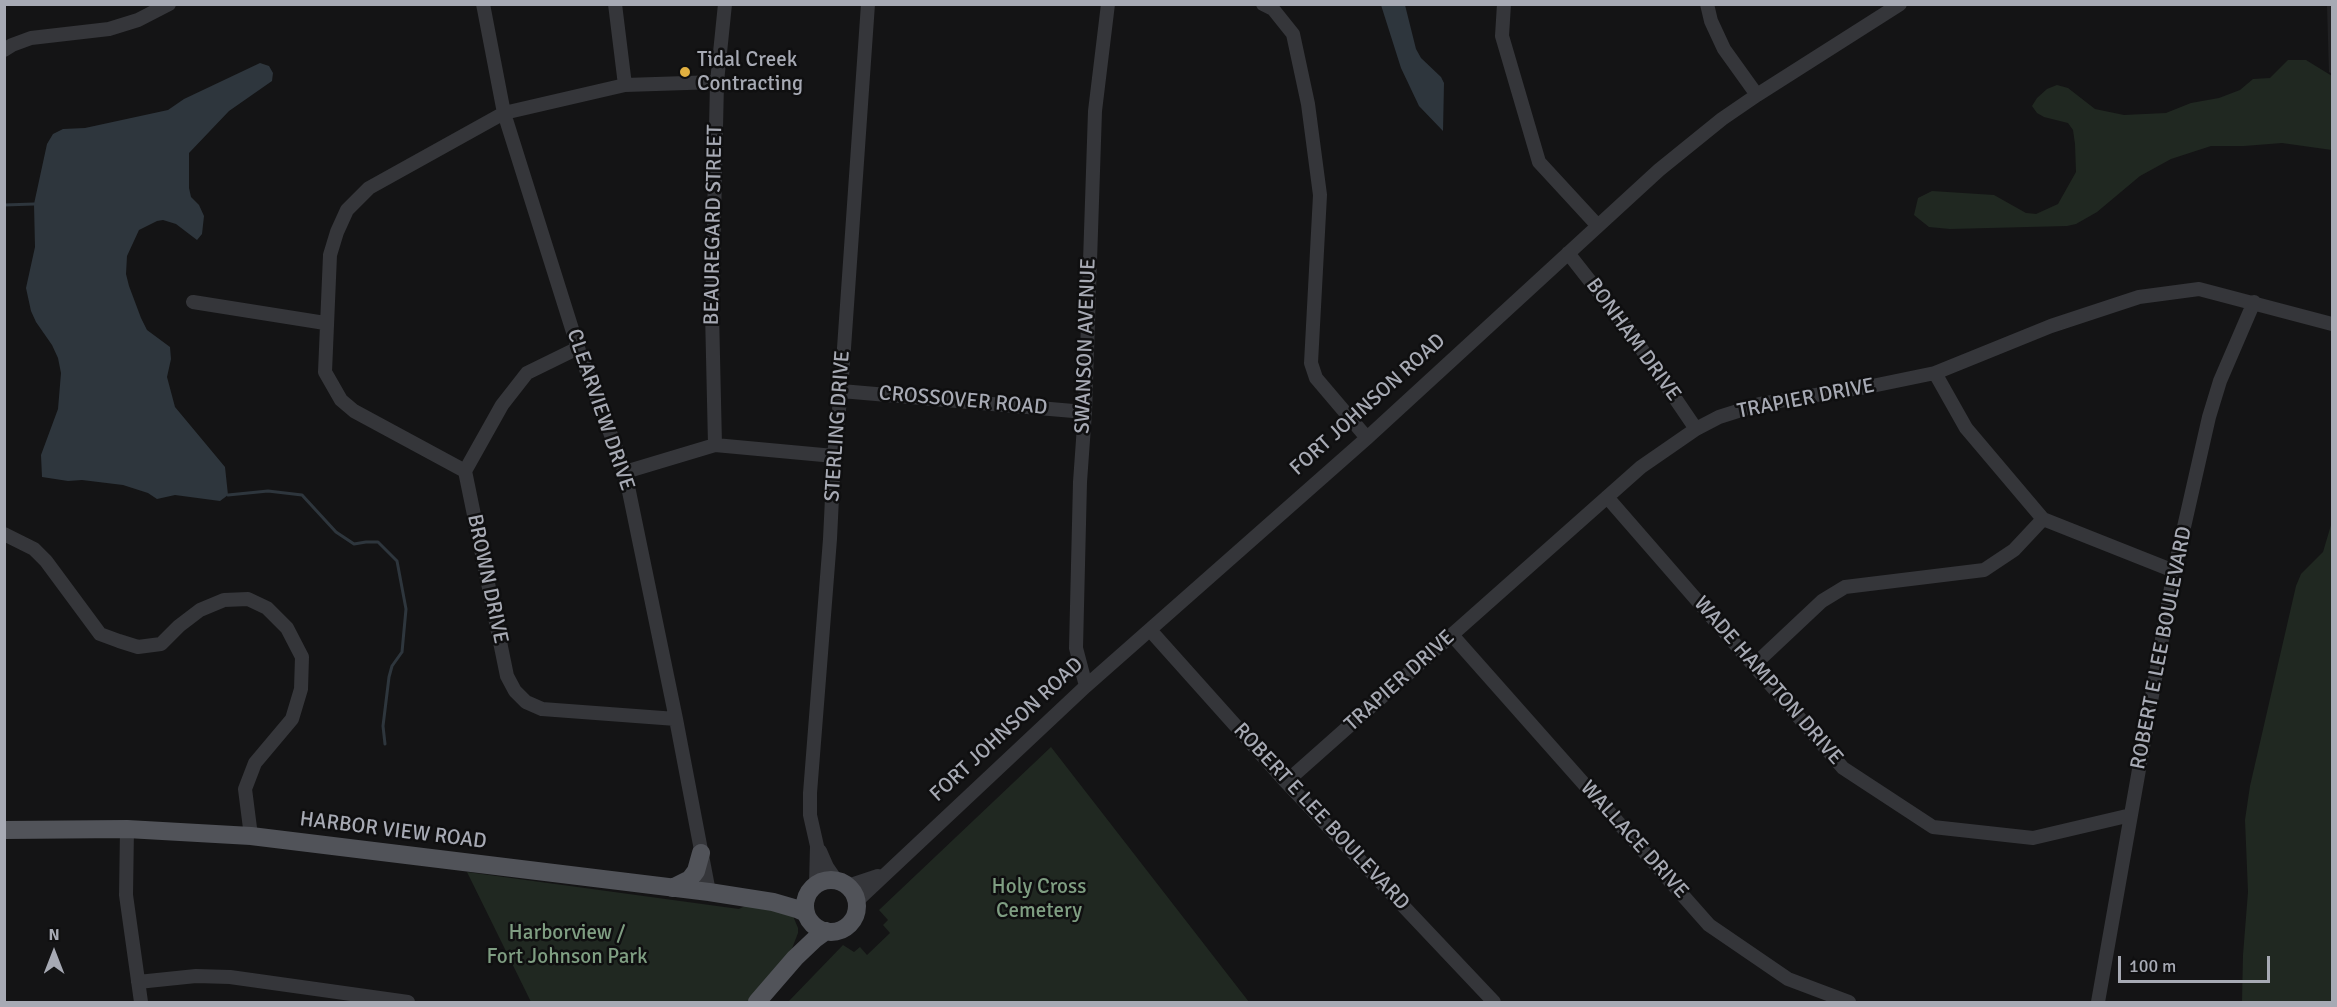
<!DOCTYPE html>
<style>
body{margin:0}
#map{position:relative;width:2337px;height:1007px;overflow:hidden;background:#141415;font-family:Signika,sans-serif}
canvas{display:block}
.frame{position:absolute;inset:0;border:6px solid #a7aab4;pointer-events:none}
.north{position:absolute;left:24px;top:923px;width:60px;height:60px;-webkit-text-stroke:4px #0f0f10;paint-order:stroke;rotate:0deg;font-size:16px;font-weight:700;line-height:24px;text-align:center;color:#a7aab4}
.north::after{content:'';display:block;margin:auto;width:21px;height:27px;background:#a7aab4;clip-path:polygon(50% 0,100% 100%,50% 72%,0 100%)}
.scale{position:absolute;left:2118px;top:956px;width:152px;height:27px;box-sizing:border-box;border:3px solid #a7aab4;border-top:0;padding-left:8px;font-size:18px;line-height:21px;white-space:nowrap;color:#a7aab4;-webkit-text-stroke:4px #0f0f10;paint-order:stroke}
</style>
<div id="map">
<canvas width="2337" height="1007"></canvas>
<div class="frame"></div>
<div class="north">N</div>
<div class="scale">100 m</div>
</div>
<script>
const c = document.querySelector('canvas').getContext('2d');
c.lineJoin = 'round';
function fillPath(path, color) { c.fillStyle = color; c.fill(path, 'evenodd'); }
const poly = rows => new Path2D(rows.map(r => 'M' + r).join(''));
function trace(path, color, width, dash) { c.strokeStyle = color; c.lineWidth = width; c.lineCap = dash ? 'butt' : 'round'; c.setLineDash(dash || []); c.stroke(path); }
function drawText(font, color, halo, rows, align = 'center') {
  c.font = font + ' Signika,sans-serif'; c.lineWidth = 5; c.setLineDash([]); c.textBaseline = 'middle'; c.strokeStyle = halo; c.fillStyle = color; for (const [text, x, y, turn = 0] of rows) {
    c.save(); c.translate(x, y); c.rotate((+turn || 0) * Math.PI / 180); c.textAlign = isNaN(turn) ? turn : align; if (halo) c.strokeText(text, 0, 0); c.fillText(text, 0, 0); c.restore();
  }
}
const built = poly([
 [2327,5,2332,5,2332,74,2329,72]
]);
const green = poly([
 [2288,60,2306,60,2332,76,2332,150,2282,143,2244,146,2211,146,2171,159,2140,176,2097,212,2076,224,2067,226,1950,229,1929,227,1914,215,1918,198,1932,191,1994,195,2026,213,2036,214,2058,204,2076,172,2075,144,2073,130,2068,123,2044,117,2037,113,2032,106,2037,98,2047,89,2057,85,2068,88,2095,109,2124,115,2166,113,2191,103,2219,98,2240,90,2253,79,2270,78],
 [2331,525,2332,1002,2242,1002,2243,955,2248,892,2245,820,2250,786,2296,586,2301,574,2323,552],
 [1051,747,1249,1002,788,1002,843,945,854,952,860,947,867,955,890,933,883,925,888,920,879,910],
 [467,872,739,909,747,905,783,910,793,916,798,928,798,933,791,951,750,1002,531,1002]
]);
const water = poly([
 [1381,5,1405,5,1416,49,1421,58,1441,77,1444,83,1443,131,1419,106,1401,68],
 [260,63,269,66,273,73,272,81,229,111,189,153,189,188,191,197,199,205,204,216,202,234,197,240,176,224,163,220,157,221,139,230,127,256,126,274,129,286,141,318,147,330,170,347,171,359,167,377,175,407,225,467,228,495,220,501,175,495,157,499,148,493,123,485,82,480,68,481,42,477,41,455,58,409,61,373,58,358,52,345,36,322,31,311,26,288,35,247,34,204,47,144,53,134,63,129,85,128,168,110,184,99]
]);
const stream = poly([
 [4,205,34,204],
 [228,495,268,491,302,495,336,532,354,544,366,542,378,542,397,561,406,609,402,652,392,666,389,677,383,726,385,744]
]);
const minor = poly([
 [483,4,504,113,578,348,625,472,676,719,709,892],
 [615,4,625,85],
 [1263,4,1273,9,1293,34,1308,104,1320,195,1311,363,1316,378,1367,438],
 [1504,4,1502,36,1539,162,1598,226],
 [1707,4,1711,21,1724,49,1757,95],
 [4,50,12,45,31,38,109,29,138,20,169,4],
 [1568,253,1630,332,1696,429],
 [193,302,325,323],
 [578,348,527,373,502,405,465,471,507,676,515,691,526,702,542,709,676,719],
 [1935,373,1966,428,2043,519,2174,571],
 [841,391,1085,412],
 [715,445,712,312,717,82,725,4],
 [465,471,354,411,341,400,325,372,330,255,337,232,347,210,369,188,504,113,625,85,717,82],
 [625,472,715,445,834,456],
 [1607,497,1843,768,1933,827,2033,838,2131,815],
 [4,534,34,549,46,561,100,634,119,641,138,647,161,644,179,626,200,610,224,600,248,599,267,608,287,628,302,657,301,689,292,719,255,763,245,789,251,836],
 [1150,630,1286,782,1494,1002],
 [1452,635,1709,925,1788,979,1849,1002],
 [1755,664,1822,601,1845,587,1984,570,2014,550,2043,519],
 [1086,686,1076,648,1080,482,1085,412,1095,111,1108,4],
 [1286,782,1641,467,1696,429,1719,417,1760,404,1872,386,1935,373,2051,326,2139,297,2199,289,2332,324],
 [127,829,126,895,141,1002],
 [820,851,827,867,836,880],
 [816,885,817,846,810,815,810,793,830,539,834,456,841,391,868,4],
 [848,886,878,876],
 [857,901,1086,686,1367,438,1659,170,1722,119,1757,95,1900,4],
 [138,982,196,976,230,977,408,1002],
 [2098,1002,2174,571,2209,417,2220,381,2254,302]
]);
const major = poly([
 [4,830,127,829,251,836,709,892,773,902,797,909,806,913],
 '805 906a26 26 0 1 1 52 0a26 26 0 1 1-52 0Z',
 [672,888,690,879,696,871,701,853],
 [757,1002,795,958,815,939,826,931]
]);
const markers = [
 [685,72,6,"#e1b040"]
];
const poiNames = [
 ["Tidal Creek",697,60],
 ["Contracting",697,84]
];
const streetNames = [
 ["BEAUREGARD STREET",714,225,-89],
 ["BONHAM DRIVE",1633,340,54],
 ["SWANSON AVENUE",1086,346,-88],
 ["TRAPIER DRIVE",1806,399,-11],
 ["CROSSOVER ROAD",963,401,5],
 ["FORT JOHNSON ROAD",1368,405,-42],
 ["CLEARVIEW DRIVE",600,410,71],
 ["STERLING DRIVE",838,426,-86],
 ["BROWN DRIVE",487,579,78],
 ["ROBERT E LEE BOULEVARD",2162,648,-79],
 ["TRAPIER DRIVE",1400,681,-42],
 ["WADE HAMPTON DRIVE",1768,681,49],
 ["FORT JOHNSON ROAD",1007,730,-43],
 ["ROBERT E LEE BOULEVARD",1321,817,47],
 ["HARBOR VIEW ROAD",393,831,7],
 ["WALLACE DRIVE",1634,840,48]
];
const parkNames = [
 ["Holy Cross",1039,887],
 ["Cemetery",1039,911],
 ["Harborview /",567,933],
 ["Fort Johnson Park",567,957]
];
fillPath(built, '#202022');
fillPath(green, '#202821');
fillPath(water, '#2e363d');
trace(stream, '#2e363d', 3);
trace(minor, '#35363a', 14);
trace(major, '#515359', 18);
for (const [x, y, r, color] of markers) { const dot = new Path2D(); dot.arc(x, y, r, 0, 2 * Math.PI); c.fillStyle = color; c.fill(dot); trace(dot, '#0f0f10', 2); }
drawText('21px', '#a7aab4', '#0f0f10', poiNames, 'left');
drawText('21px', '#a7aab4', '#0f0f10', streetNames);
drawText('21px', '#7f9e82', '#0f0f10', parkNames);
</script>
